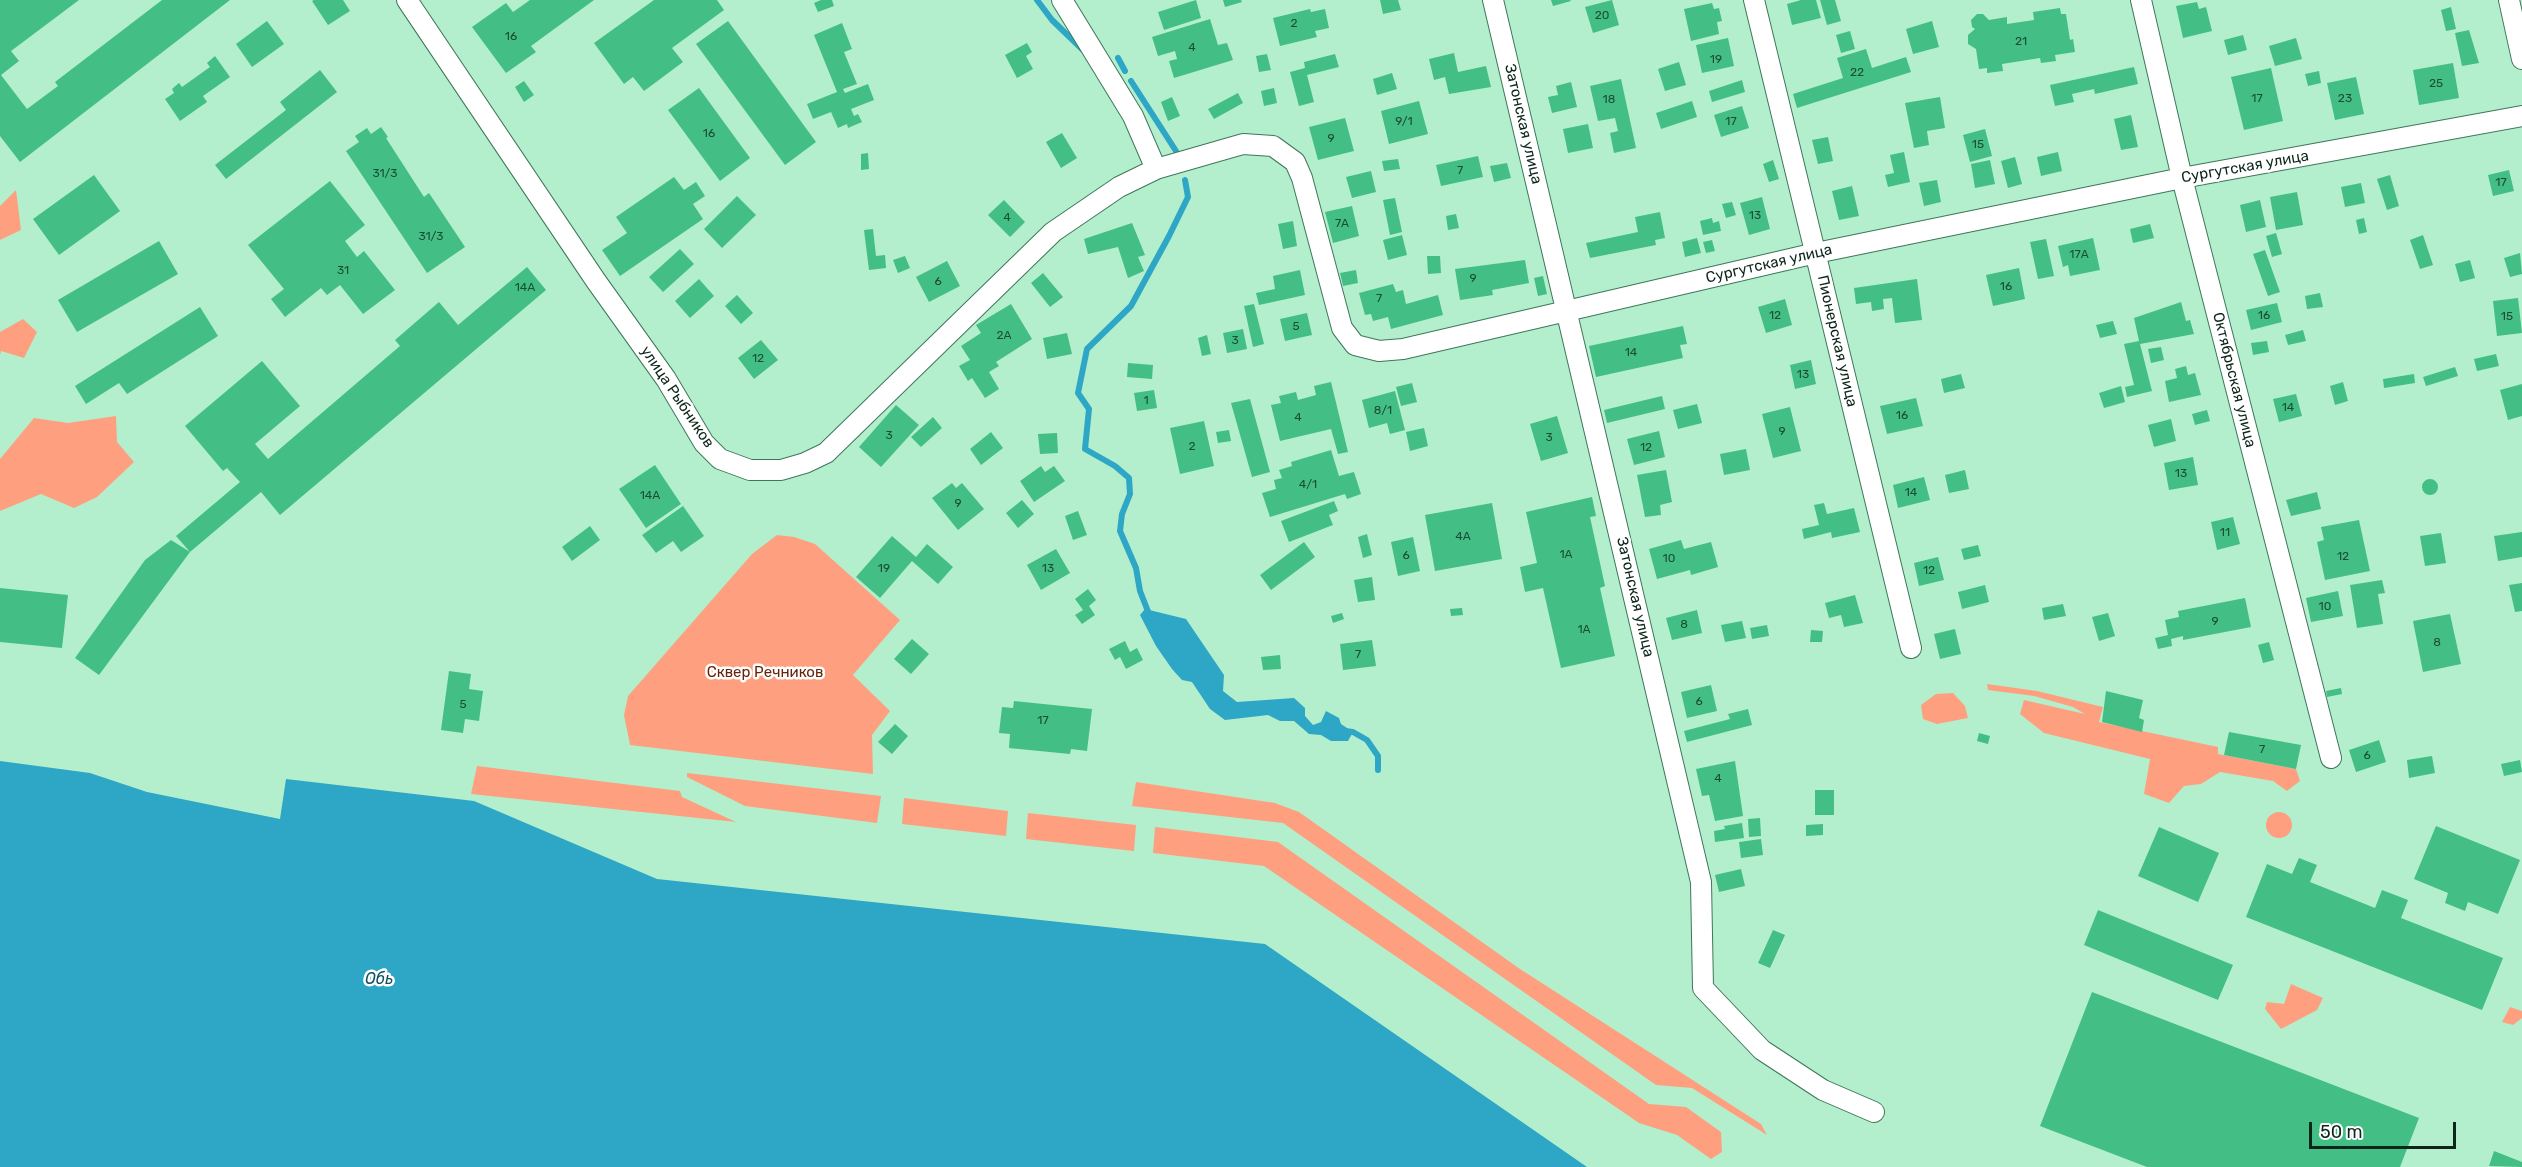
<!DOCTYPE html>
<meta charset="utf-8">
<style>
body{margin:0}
#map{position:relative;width:2522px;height:1167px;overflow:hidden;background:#b3efcd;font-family:Rubik,sans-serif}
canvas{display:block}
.scale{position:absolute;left:2309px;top:1122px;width:147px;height:27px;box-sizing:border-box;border:3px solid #0e261a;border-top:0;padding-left:8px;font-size:18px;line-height:21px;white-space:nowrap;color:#0e261a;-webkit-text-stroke:4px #fff;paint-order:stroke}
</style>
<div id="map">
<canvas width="2522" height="1167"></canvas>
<div class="scale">50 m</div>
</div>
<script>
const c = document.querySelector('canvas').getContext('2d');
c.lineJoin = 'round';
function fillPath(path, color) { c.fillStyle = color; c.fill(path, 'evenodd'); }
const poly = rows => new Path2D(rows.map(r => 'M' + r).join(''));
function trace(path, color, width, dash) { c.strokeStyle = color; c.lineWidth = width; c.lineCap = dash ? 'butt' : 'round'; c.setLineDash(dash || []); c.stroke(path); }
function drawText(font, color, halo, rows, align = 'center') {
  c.font = font + ' Rubik,sans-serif'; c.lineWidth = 5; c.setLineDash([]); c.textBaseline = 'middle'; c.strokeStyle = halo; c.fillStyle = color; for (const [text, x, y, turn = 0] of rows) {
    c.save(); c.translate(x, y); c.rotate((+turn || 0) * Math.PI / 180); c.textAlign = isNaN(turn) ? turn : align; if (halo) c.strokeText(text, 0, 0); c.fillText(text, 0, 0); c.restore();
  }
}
const green = poly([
 [16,190,21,230,0,240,0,206],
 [23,319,37,332,24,358,1,351,0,355,0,332],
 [116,416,117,442,134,462,97,497,74,508,41,494,0,511,0,459,34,418,68,423],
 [777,535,794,537,815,544,900,620,853,675,890,711,872,735,873,774,630,745,624,715,628,696,752,554],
 [1987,684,2037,691,2103,707,2099,722,2218,747,2218,754,2296,769,2300,781,2287,791,2273,781,2220,772,2201,784,2184,786,2169,803,2144,794,2150,759,2044,733,2020,714,2024,700,2085,714,2073,707,2034,696,1988,690],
 [1953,693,1965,706,1968,718,1937,724,1923,719,1921,705,1936,694],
 [477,766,680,791,682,797,736,822,471,794],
 [687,773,881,796,877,823,745,806,687,777],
 [1136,782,1275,803,1299,812,1520,969,1761,1124,1767,1135,1692,1088,1656,1085,1283,823,1132,806],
 [904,798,1008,811,1006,836,902,824],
 '2266 825a13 13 0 1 1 26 0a13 13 0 1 1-26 0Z',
 [1028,813,1136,825,1134,851,1026,839],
 [1155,827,1278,842,1649,1104,1686,1107,1721,1132,1722,1152,1711,1159,1677,1135,1639,1123,1264,866,1153,853],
 [2291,984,2323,998,2317,1010,2281,1029,2265,1009,2267,1002,2284,1004],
 [2510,1007,2522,1011,2522,1018,2513,1025,2502,1022]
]);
const water = poly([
 [1145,609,1186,619,1224,675,1223,691,1237,702,1294,698,1305,708,1305,716,1313,725,1321,722,1326,711,1339,718,1341,724,1353,732,1348,741,1331,741,1321,735,1309,734,1294,721,1280,721,1268,715,1225,720,1210,709,1192,682,1182,680,1172,669,1156,646,1140,615],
 [0,761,90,773,147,792,280,819,286,779,474,801,657,879,1265,944,1587,1167,0,1167]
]);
const stream = poly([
 [1037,0,1052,20,1083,50],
 [1118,58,1125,71],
 [1131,81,1176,151],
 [1149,614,1140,591,1136,568,1120,531,1122,514,1130,494,1129,478,1115,466,1085,449,1089,409,1078,393,1087,349,1131,306,1169,236,1188,197,1185,180],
 [1345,731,1353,732,1367,740,1378,756,1378,770]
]);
const building = poly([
 [0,0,79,0,11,51,19,61,1,75,27,109,58,86,55,82,162,0,230,0,20,162,0,136],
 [314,0,343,0,350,11,328,25,312,1],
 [530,0,594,0,531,46,536,52,506,73,472,27,506,3,513,12],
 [654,0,717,0,724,10,672,48,683,62,644,91,633,77,624,84,594,43],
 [821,0,832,0,834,6,818,12,814,3],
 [1196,0,1201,18,1164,30,1158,12],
 [1223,0,1241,0,1242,2,1225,7],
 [1380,0,1398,0,1401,10,1383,14],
 [1551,0,1570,0,1571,1,1553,6],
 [1612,0,1619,25,1593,33,1585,7],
 [1801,0,1816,0,1821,18,1792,25,1787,4],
 [1820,0,1835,0,1841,21,1827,25],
 [2197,2,2199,9,2206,7,2212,31,2183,38,2176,6],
 [1712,3,1714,9,1719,8,1722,21,1717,22,1719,34,1691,41,1684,9],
 [2451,7,2456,29,2446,31,2441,10],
 [2060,8,2061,14,2066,14,2070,40,2073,39,2075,52,2055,55,2056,61,2041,63,2040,58,2002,64,2003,71,1987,73,1987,68,1979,69,1976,49,1968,44,1968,35,1975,29,1972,27,1971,20,1977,14,1983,14,1989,20,2007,17,2007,24,2034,20,2033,12],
 [1310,9,1311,12,1325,9,1329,28,1315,31,1317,37,1280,46,1273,18],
 [1210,19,1218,45,1227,43,1233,60,1174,78,1169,61,1177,59,1175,51,1158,56,1152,37],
 [267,21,284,44,252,67,236,44],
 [728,21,816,142,785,165,696,44],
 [1932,21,1939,47,1913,54,1906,29],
 [842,23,852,49,844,52,857,84,843,89,845,93,868,84,874,100,851,109,854,116,858,114,862,122,848,128,847,124,838,128,831,112,813,119,807,104,837,92,814,35],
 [2469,30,2479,63,2462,66,2455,33],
 [1850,31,1855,49,1841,53,1836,35],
 [2243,35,2247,50,2228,55,2224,40],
 [1728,38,1734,66,1702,73,1696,45],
 [2296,38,2302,59,2275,66,2269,46],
 [1027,43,1032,52,1026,56,1033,69,1017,78,1005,55],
 [1866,49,1872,68,1906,57,1911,72,1797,108,1793,94,1843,78,1837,58],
 [1454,53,1458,72,1486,66,1491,87,1449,94,1445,77,1434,80,1429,59],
 [1267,54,1271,70,1259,72,1256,56],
 [1335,54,1339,67,1307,75,1314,102,1299,106,1290,72,1305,68,1304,62],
 [215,56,230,77,203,96,207,102,180,121,165,99,174,93,172,89,179,83,182,87,210,67,207,63],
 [1679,62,1686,85,1665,91,1658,69],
 [2453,63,2459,98,2419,105,2413,70],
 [2134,67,2138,84,2095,94,2094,89,2072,94,2074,102,2055,106,2050,85],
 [2271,68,2283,121,2244,130,2231,77],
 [320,70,337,92,226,179,215,165,286,110,280,102],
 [2319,71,2321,83,2308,86,2305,74],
 [1392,73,1397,89,1377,95,1373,79],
 [2356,77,2364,114,2335,120,2327,83],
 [1621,79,1636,148,1614,153,1610,133,1618,131,1615,118,1598,121,1590,86],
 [1742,80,1745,92,1712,102,1709,91],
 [524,81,534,95,524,102,515,87],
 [1571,82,1577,107,1552,113,1548,97,1558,95,1556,86],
 [699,88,750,158,720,181,668,110],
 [1274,88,1277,103,1264,106,1261,91],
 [1238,93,1243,103,1214,119,1208,109],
 [1172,97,1180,116,1168,121,1161,102],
 [1940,97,1945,128,1927,131,1929,145,1914,148,1905,103],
 [1419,101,1428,134,1389,144,1381,111],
 [1692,101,1697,117,1661,129,1656,113],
 [1742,106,1749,128,1721,137,1714,115],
 [2131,115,2138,147,2121,150,2114,119],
 [1345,118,1354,151,1318,160,1309,127],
 [1588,124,1593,148,1568,153,1563,129],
 [381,127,388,137,386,138,424,197,429,193,465,247,427,273,346,151,359,142,355,136,367,128,371,134],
 [1985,129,1992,156,1970,162,1963,135],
 [1062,133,1077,158,1061,168,1046,142],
 [1828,137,1833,161,1818,164,1812,140],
 [1904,152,1910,182,1888,187,1885,175,1894,173,1890,155],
 [2058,152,2062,171,2041,176,2037,157],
 [868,153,869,169,861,170,861,154],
 [1478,156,1483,177,1441,186,1436,165],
 [2015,157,2022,184,2008,188,2001,161],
 [1398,159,1400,169,1384,171,1382,161],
 [1773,160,1779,179,1769,182,1763,164],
 [1990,160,1995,184,1975,188,1971,164],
 [1507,163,1511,178,1494,182,1490,166],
 [2509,170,2514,191,2493,196,2488,175],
 [1371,171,1376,192,1352,198,1346,177],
 [94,175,120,211,59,255,33,219],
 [2390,175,2399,206,2387,210,2377,179],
 [674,177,684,190,696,182,705,196,693,204,703,219,620,276,602,250,627,233,616,217],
 [1937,180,1941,202,1924,206,1919,183],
 [330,181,365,225,345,241,357,257,364,251,395,290,363,314,340,285,327,295,321,288,285,317,271,299,284,289,248,245],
 [2361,183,2365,203,2345,207,2341,187],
 [1852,186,1859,216,1839,220,1832,191],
 [2297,192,2303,225,2276,230,2270,197],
 [737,196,756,215,722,248,704,229],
 [1762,197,1770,229,1749,235,1740,203],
 [1395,198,1402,232,1390,235,1383,200],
 [1004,200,1025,222,1010,237,988,215],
 [2260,200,2266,227,2246,232,2240,205],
 [1732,202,1736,215,1726,218,1722,204],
 [1352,206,1359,236,1333,243,1325,212],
 [1660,212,1665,238,1655,240,1656,245,1590,258,1586,243,1638,232,1635,217],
 [1456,214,1459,228,1448,230,1446,216],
 [1712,218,1713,223,1719,221,1721,231,1703,235,1700,221],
 [2364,218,2367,232,2359,234,2356,220],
 [1293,221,1297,246,1283,249,1278,224],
 [1132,223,1145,255,1138,257,1144,271,1128,278,1118,247,1088,254,1084,239],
 [2150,224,2154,238,2133,243,2130,229],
 [873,229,876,256,885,255,886,268,869,270,864,230],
 [2276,233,2282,254,2272,257,2266,236],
 [1402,235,1407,255,1388,260,1383,240],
 [2423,235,2433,265,2420,269,2410,240],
 [1697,238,1701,253,1685,257,1682,242],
 [2093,238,2100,270,2070,276,2068,265,2063,267,2058,246],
 [2046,239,2054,276,2038,279,2030,242],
 [1712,240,1715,251,1706,253,1703,242],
 [159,241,178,274,77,332,58,300],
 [680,249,694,264,663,292,649,277],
 [2265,250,2280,292,2268,296,2253,254],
 [2520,253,2522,274,2510,277,2504,258],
 [905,256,910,268,898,273,893,260],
 [1427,256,1440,256,1441,273,1428,274],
 [1525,260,1529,283,1492,290,1493,295,1460,300,1455,269],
 [2470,260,2475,278,2460,282,2455,264],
 [947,261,960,286,929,302,916,277],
 [527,267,546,290,280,515,261,492,190,552,176,536,240,482,227,468,223,471,185,426,262,361,300,406,255,444,268,459,400,346,395,340,439,302,458,325],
 [2019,268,2025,299,1993,306,1986,275],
 [1300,270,1305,295,1259,305,1256,293,1275,289,1273,276],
 [1356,270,1358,283,1343,286,1340,273],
 [1043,273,1063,297,1050,307,1031,283],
 [1543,276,1547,294,1538,296,1534,278],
 [699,279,714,296,690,318,675,301],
 [1917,279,1922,320,1895,323,1892,298,1883,299,1884,309,1872,311,1871,302,1856,304,1854,288],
 [1393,284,1396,292,1403,290,1406,304,1438,295,1443,315,1391,329,1388,317,1373,321,1371,314,1365,315,1359,293],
 [2320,293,2323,307,2307,309,2305,296],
 [737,295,753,313,741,324,725,306],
 [2518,298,2522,333,2497,336,2493,301],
 [1785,299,1792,325,1766,333,1758,307],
 [2181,302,2186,321,2190,320,2194,334,2140,344,2152,391,2127,397,2125,387,2134,385,2124,344,2139,341,2134,318],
 [2277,303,2282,322,2251,330,2246,310],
 [1011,304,1032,339,996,362,999,366,989,372,999,389,985,398,972,378,968,381,959,366,970,360,961,346,981,333,976,325],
 [1254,304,1264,344,1253,347,1244,306],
 [200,307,218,336,127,394,119,383,86,404,75,386],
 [1307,313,1312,335,1285,341,1280,319],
 [2113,321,2117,334,2100,338,2096,325],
 [1683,326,1687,344,1680,345,1683,358,1596,377,1589,346],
 [1243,329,1247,349,1227,353,1223,333],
 [2303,330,2306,341,2288,345,2285,335],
 [1067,333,1072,354,1047,359,1043,338],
 [1207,335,1211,354,1202,356,1198,338],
 [761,340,778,360,754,379,738,358],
 [2267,341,2269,352,2253,355,2251,343],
 [2161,347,2164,360,2151,363,2148,349],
 [2496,354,2499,366,2477,371,2474,359],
 [1811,360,1816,384,1795,389,1790,365],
 [1128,363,1153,365,1152,379,1127,377],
 [2186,366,2188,375,2195,373,2201,395,2169,402,2165,381,2177,378,2175,369],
 [2455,367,2458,376,2426,386,2423,377],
 [1961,374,1965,388,1944,393,1941,379],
 [2414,374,2415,383,2384,388,2383,379],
 [1331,382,1348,452,1338,454,1331,429,1280,441,1271,405,1281,403,1279,396,1296,392,1298,400,1316,395,1314,386],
 [2343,382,2348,401,2335,405,2330,386],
 [1412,383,1417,402,1401,406,1396,387],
 [2522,384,2522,416,2508,420,2500,390],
 [2121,386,2125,402,2104,408,2099,393],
 [1154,390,1157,408,1137,411,1134,393],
 [1395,391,1405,430,1390,434,1387,423,1369,428,1362,400],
 [2296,394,2302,416,2279,422,2273,399],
 [1662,396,1665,409,1607,423,1604,410],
 [1916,398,1923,426,1887,434,1880,406],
 [1250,399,1270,472,1252,477,1231,403],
 [1697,404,1702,423,1678,429,1673,410],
 [896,405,919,425,881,467,859,447],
 [1790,407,1801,451,1773,458,1762,414],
 [2207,410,2210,421,2195,425,2192,414],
 [1557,416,1568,453,1541,461,1530,424],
 [933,417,942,428,921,447,911,437],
 [2171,419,2176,441,2154,447,2148,425],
 [1204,421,1214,466,1180,474,1170,428],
 [1424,428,1428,446,1410,451,1406,432],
 [1229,430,1231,441,1218,443,1216,432],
 [1659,431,1665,457,1634,465,1627,439],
 [991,432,1003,448,981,465,970,449],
 [1057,433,1058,453,1040,454,1038,434],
 [1746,449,1750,470,1724,475,1720,454],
 [1331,450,1339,476,1354,472,1361,494,1347,499,1345,494,1270,517,1262,493,1276,489,1274,480,1282,478,1279,470,1292,466,1291,462],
 [2193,457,2198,485,2169,490,2164,463],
 [655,465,681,504,646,528,619,489],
 [1041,466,1045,472,1054,466,1065,481,1034,502,1020,481],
 [1666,470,1672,502,1660,505,1661,515,1645,517,1637,475],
 [1965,470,1969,489,1949,493,1945,475],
 [1924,477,1930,500,1898,508,1893,485],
 '2422 487a8 8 0 1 1 16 0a8 8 0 1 1-16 0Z',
 [952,483,956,488,962,483,984,509,958,530,932,498],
 [2317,492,2321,509,2291,516,2286,500],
 [1592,497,1596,516,1590,517,1605,586,1600,588,1615,656,1561,668,1543,588,1525,592,1520,567,1537,563,1526,512],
 [1022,500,1034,514,1018,528,1006,513],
 [1334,501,1338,511,1329,515,1333,525,1289,542,1281,521],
 [1492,503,1502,559,1435,571,1425,515],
 [1824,503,1827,514,1854,508,1860,532,1832,538,1831,532,1804,539,1802,529,1819,525,1814,505],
 [683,506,704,536,681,552,673,541,656,553,642,535],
 [1078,511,1087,535,1073,540,1065,516],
 [2233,517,2240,544,2217,550,2211,522],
 [2359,520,2370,571,2325,580,2317,542,2324,540,2321,527],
 [590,526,600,540,572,561,562,547],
 [2522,532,2522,557,2498,561,2494,536],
 [2441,533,2446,563,2425,566,2420,536],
 [1367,534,1372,555,1363,558,1358,537],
 [892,536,916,557,927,544,953,567,938,584,912,561,880,598,856,577],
 [1413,537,1420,571,1398,576,1391,542],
 [171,540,190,552,99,675,75,658,145,560],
 [1681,540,1684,549,1711,542,1718,567,1691,575,1690,570,1657,579,1649,549],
 [1304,542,1315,557,1271,590,1260,575],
 [1978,545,1981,556,1964,560,1961,549],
 [1056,549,1070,573,1041,590,1027,565],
 [1938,557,1944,580,1919,586,1914,563],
 [1372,577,1375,600,1358,602,1354,580],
 [2382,580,2385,593,2378,594,2383,624,2357,628,2350,585],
 [2522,583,2522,611,2515,612,2509,585],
 [1985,585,1989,602,1962,609,1958,592],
 [0,588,68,595,62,648,0,642],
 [1088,589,1096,600,1089,606,1095,615,1082,624,1075,615,1083,610,1075,599],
 [2338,591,2343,616,2311,622,2306,598],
 [1855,595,1863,623,1844,627,1841,615,1829,618,1825,603],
 [2245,598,2251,627,2183,640,2183,636,2171,639,2172,646,2158,649,2155,638,2168,635,2165,620,2179,617,2178,611],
 [2063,604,2066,616,2044,620,2042,608],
 [1462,608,1463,615,1451,616,1450,609],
 [1697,610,1702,633,1672,640,1666,618],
 [1342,613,1344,619,1333,623,1331,616],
 [2108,613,2115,636,2099,641,2092,617],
 [2450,614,2461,664,2423,672,2413,621],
 [1742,621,1746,638,1725,642,1721,625],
 [1767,625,1769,636,1752,639,1750,628],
 [1955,629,1961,654,1940,659,1934,634],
 [1811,630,1823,631,1822,642,1810,642],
 [912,639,929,654,911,674,894,659],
 [1372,640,1376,666,1343,670,1340,644],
 [1125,641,1130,652,1137,648,1143,660,1126,669,1120,657,1115,660,1109,649],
 [2269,642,2274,660,2263,663,2258,645],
 [1280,655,1281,669,1263,670,1261,657],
 [449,671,471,674,469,689,483,691,479,721,465,719,463,733,441,730],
 [1711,685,1717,711,1687,718,1681,692],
 [2341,688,2342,694,2327,697,2326,691],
 [2106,691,2143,700,2139,718,2144,720,2142,732,2102,722],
 [1014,701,1092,709,1087,751,1071,749,1070,754,1009,748,1010,734,999,733,1002,707,1013,708],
 [1748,709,1752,725,1687,742,1684,731,1730,719,1728,714],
 [895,724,908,736,892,754,878,742],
 [2229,732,2301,745,2296,769,2224,755],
 [1979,733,1990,736,1988,744,1977,741],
 [2379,740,2386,762,2356,772,2349,750],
 [2432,756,2435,773,2409,778,2407,760],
 [2520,760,2522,772,2504,776,2501,764],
 [1735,761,1743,816,1715,821,1709,795,1702,796,1696,769],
 [1815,790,1834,790,1834,815,1815,815],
 [1760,818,1761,836,1749,837,1748,819],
 [1742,823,1744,838,1715,842,1714,831,1725,829,1724,826],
 [1823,824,1823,835,1806,836,1806,825],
 [2436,826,2520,860,2498,914,2468,902,2465,911,2445,903,2448,893,2414,879],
 [2159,827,2219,853,2198,902,2138,876],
 [1761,839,1763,855,1741,858,1739,842],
 [2299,858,2317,865,2310,882,2375,908,2382,890,2408,900,2401,918,2503,958,2482,1010,2246,917,2267,864,2292,874],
 [1741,869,1745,886,1719,892,1715,875],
 [2098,910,2233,965,2218,1000,2084,945],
 [1773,930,1785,935,1770,968,1758,963],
 [2092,992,2419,1118,2400,1167,2147,1167,2040,1126],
 [2494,1151,2522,1162,2522,1167,2489,1166]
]);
const minor = poly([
 [407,0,596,281,666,379,704,443,720,459,750,470,781,470,805,463,826,453,1053,232,1119,187,1156,169,1243,144,1273,146,1295,162,1302,178,1342,328,1355,345,1379,351,1403,349,1816,253,2182,178,2522,116],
 [1062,0,1133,116,1156,169],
 [1493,0,1701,882,1703,988,1762,1050,1823,1090,1874,1112],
 [1754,0,1911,648],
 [2141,0,2182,178,2331,758],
 [2509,0,2522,59]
]);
const numberNames = [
 ["20",1602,16],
 ["2",1294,24],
 ["16",511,37],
 ["21",2021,42],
 ["4",1192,48],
 ["19",1716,60],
 ["22",1857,73],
 ["25",2436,84],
 ["17",2257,99],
 ["23",2345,99],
 ["18",1609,100],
 ["9/1",1404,122],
 ["17",1731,122],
 ["16",709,134],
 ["9",1331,139],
 ["15",1978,145],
 ["7",1460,171],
 ["31/3",385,174],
 ["17",2501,183],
 ["13",1755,216],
 ["4",1007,218],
 ["7А",1342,224],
 ["31/3",431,237],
 ["17А",2079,255],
 ["31",343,271],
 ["9",1473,279],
 ["6",938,282],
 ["16",2006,287],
 ["14А",525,288],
 ["7",1379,299],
 ["12",1775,316],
 ["16",2264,316],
 ["15",2507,317],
 ["5",1296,327],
 ["2А",1004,336],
 ["3",1235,341],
 ["14",1631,353],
 ["12",758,359],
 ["13",1803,375],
 ["1",1146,401],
 ["14",2288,408],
 ["8/1",1383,411],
 ["16",1902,416],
 ["4",1298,418],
 ["9",1782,432],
 ["3",889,436],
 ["3",1549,438],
 ["2",1192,447],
 ["12",1646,448],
 ["13",2181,474],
 ["4/1",1308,485],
 ["14",1911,493],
 ["14А",650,496],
 ["9",958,504],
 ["11",2225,533],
 ["4А",1463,537],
 ["1А",1566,555],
 ["6",1406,556],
 ["12",2343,557],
 ["10",1669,559],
 ["19",884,569],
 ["13",1048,569],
 ["12",1929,571],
 ["10",2325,607],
 ["9",2215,622],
 ["8",1684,625],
 ["1А",1584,630],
 ["8",2437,643],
 ["7",1358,655],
 ["6",1699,702],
 ["5",463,705],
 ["17",1043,721],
 ["7",2262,750],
 ["6",2367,756],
 ["4",1718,779]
];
const streetNames = [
 ["Затонская улица",1523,124,77],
 ["Сургутская улица",2245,167,-10],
 ["Сургутская улица",1769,264,-13],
 ["Пионерская улица",1837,341,77],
 ["Октябрьская улица",2234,380,76],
 ["улица Рыбников",677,397,56],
 ["Затонская улица",1635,597,77]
];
const parkNames = [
 ["Сквер Речников",765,673]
];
const waterNames = [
 ["Обь",379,979]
];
fillPath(green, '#fea07f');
fillPath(water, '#2ea6c5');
trace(stream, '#2ea6c5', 6);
fillPath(building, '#43be85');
trace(minor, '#3e775a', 22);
trace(minor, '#fff', 20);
drawText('12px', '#1b4c35', null, numberNames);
drawText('15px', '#0e261a', '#fff', streetNames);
drawText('15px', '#66240b', '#fff', parkNames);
drawText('italic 16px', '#105162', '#fff', waterNames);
</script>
